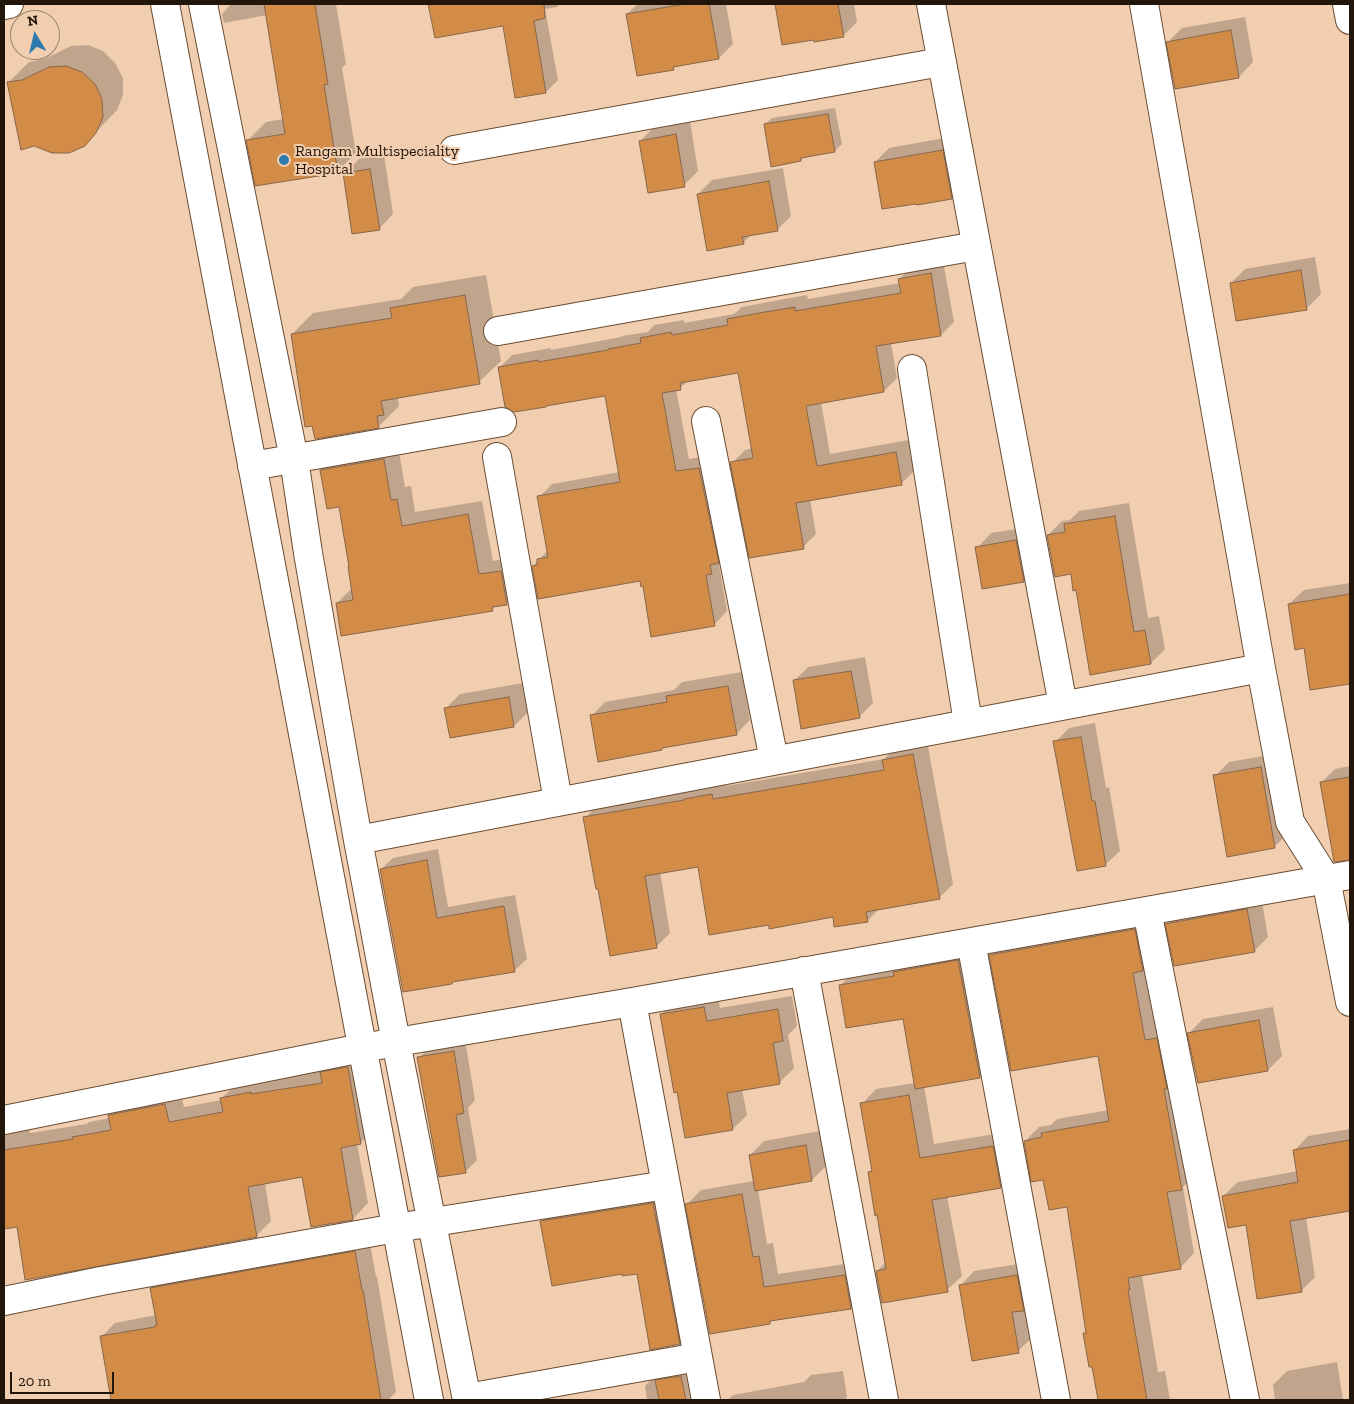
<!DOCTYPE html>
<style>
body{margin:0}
#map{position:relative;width:1354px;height:1404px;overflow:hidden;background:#f2ceb0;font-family:"Zilla Slab",serif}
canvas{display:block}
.frame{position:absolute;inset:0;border:5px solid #22150a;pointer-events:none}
.north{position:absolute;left:10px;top:10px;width:50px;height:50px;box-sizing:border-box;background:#f2ceb0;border:1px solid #9f846e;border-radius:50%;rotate:351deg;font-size:14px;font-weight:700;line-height:20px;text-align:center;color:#22150a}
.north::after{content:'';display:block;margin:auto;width:18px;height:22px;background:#2f7aad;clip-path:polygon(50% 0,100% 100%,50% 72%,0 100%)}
.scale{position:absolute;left:10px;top:1372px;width:104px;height:22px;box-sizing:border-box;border:2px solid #22150a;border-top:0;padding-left:6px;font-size:15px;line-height:18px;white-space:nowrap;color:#22150a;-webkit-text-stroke:4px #f2ceb0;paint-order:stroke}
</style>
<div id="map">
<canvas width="1354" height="1404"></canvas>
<div class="frame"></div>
<div class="north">N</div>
<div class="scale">20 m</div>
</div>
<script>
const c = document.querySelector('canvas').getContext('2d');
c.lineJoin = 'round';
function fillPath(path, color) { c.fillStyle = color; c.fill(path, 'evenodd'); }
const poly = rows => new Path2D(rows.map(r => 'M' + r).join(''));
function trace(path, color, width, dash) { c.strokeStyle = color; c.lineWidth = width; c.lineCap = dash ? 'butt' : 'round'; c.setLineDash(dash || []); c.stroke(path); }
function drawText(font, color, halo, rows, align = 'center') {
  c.font = font + ' "Zilla Slab",serif'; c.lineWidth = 4; c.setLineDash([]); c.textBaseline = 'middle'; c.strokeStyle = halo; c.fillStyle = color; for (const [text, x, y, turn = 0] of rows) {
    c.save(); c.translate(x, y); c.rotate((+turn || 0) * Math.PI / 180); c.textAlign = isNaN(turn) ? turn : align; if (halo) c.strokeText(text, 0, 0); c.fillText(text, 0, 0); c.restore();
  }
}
const shadow = poly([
 [231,4,336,4,346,64,342,68,356,153,337,172,248,140,266,122,283,119,267,15,224,23,222,14],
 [430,4,560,4,557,7,545,9,558,80,546,92,504,24,436,36],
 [638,4,726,4,733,44,719,58,677,65,673,69,627,14],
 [776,4,854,4,857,22,843,36,814,38,783,44],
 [1245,17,1253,62,1239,77,1168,42,1182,28],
 [88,45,103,51,115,63,123,78,123,95,117,110,84,145,8,83,29,62,44,59,71,46],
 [835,108,842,144,835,151,804,157,801,160,765,124,772,118],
 [690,121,698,171,684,185,640,141,654,127],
 [956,136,965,184,951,198,917,202,875,162,889,148],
 [384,155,393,214,379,229,344,174,359,159],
 [783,168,791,216,777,230,752,234,743,243,698,194,712,180],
 [1315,257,1321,294,1307,308,1237,320,1231,283,1245,269],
 [943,261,954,322,941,335,891,343,897,378,884,391,821,402,830,454,909,440,914,471,901,484,810,499,816,534,803,547,732,463,745,450,753,448,739,371,689,380,680,388,676,389,689,459,712,455,724,560,719,565,727,611,714,625,644,585,641,579,533,566,548,550,539,497,552,484,620,472,606,395,499,368,512,355,551,348,551,350,621,337,622,336,648,332,654,325,684,320,684,323,734,314,742,307,779,300,807,295,808,299,900,283,899,279,913,266],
 [486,275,501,361,479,382,400,396,398,398,399,406,378,427,292,334,313,313,401,299,413,287],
 [398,445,405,487,411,486,415,512,482,501,493,561,515,557,521,589,507,603,497,605,492,610,337,603,351,589,353,589,340,506,321,470,336,456],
 [1129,503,1148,618,1159,616,1165,649,1151,663,1077,589,1072,572,1048,535,1062,521,1070,520,1079,511],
 [1030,527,1037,567,1023,581,977,548,991,533],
 [1350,583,1350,683,1311,689,1305,647,1289,604,1304,590],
 [865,657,873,703,859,717,794,681,808,667],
 [742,672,750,720,736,734,664,746,662,749,591,716,605,702,674,690,682,682],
 [523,683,528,712,514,726,451,736,446,708,460,694],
 [1095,723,1106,788,1109,787,1120,851,1105,865,1055,742,1069,728],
 [927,741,953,884,939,898,879,909,867,921,834,916,770,923,699,865,660,872,670,933,656,947,585,818,599,804,725,780,726,786,884,759,897,746],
 [1275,754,1289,833,1274,847,1215,776,1229,762],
 [1350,766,1350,842,1332,845,1321,783,1335,769],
 [438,849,448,907,515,895,527,959,515,970,454,980,452,983,381,869,393,858],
 [1261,896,1268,937,1254,951,1167,924,1181,910],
 [1149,916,1195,1174,1183,1187,1194,1253,1180,1268,1144,1274,1142,1276,1158,1372,1165,1371,1170,1400,1099,1400,1093,1365,1084,1334,1087,1331,1068,1206,1044,1179,1025,1141,1039,1127,1051,1125,1057,1119,1109,1110,1099,1054,991,955,1005,941],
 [972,947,994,1063,980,1077,924,1086,934,1144,1007,1132,1014,1172,1000,1187,947,1196,962,1276,947,1290,877,1271,886,1262,869,1172,873,1169,862,1104,876,1089,915,1083,904,1017,840,986,854,971],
 [718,993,720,1008,792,996,797,1026,788,1035,794,1068,780,1082,742,1089,747,1115,733,1129,678,1091,661,1015,675,1000],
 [1273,1007,1282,1056,1268,1070,1189,1033,1203,1019],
 [465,1040,475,1100,468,1108,477,1160,465,1172,419,1058,430,1046],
 [362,1052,375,1128,360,1143,357,1144,368,1203,353,1219,303,1175,265,1183,271,1221,256,1236,18,1225,4,1228,4,1132,29,1128,30,1133,87,1124,89,1122,110,1118,110,1115,125,1100,180,1089,184,1107,222,1100,222,1098,237,1083,324,1070,336,1058],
 [1350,1129,1350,1210,1306,1217,1315,1277,1301,1291,1247,1223,1223,1196,1238,1182,1298,1171,1294,1151,1308,1136],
 [820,1131,826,1166,812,1180,758,1189,767,1244,773,1243,778,1274,859,1262,864,1293,850,1308,773,1319,770,1323,687,1204,701,1190,754,1181,750,1155,764,1141],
 [667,1189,693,1329,679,1343,638,1272,623,1273,542,1221,556,1207],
 [369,1238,376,1277,377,1276,396,1392,388,1400,119,1400,114,1367,101,1337,115,1323,156,1315,152,1288,166,1274],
 [1031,1262,1033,1337,1018,1351,960,1286,974,1271],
 [1337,1362,1343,1400,1275,1400,1273,1385,1287,1371],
 [693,1365,699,1400,647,1400,645,1386,656,1374],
 [843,1371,847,1397,845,1400,728,1400,733,1395,804,1382,811,1375]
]);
const building = poly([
 [264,4,315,4,328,84,324,85,338,173,255,186,246,140,285,134,264,4],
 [428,4,544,4,545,18,534,21,546,93,515,98,503,26,435,38,428,4],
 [685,4,709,4,719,59,673,67,674,70,637,76,626,14,685,4],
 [775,4,838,4,844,37,814,42,813,40,782,45,775,4],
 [1231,30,1239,78,1175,89,1166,42,1231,30],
 [66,66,82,72,95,84,102,99,103,117,96,133,85,146,69,153,52,153,34,146,21,150,7,82,22,80,49,67,66,66],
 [828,114,835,152,801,158,801,161,771,167,764,124,828,114],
 [676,134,685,187,648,193,639,141,676,134],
 [943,150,952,199,917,205,916,204,882,209,874,162,943,150],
 [370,169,380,230,352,234,343,173,370,169],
 [769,181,778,231,742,237,744,244,707,251,697,194,769,181],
 [1301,270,1307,310,1236,321,1230,283,1301,270],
 [931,273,941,336,876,346,884,392,806,406,817,466,896,452,902,485,796,503,804,549,749,558,730,462,753,458,738,373,680,383,681,390,662,393,676,471,699,468,719,563,710,565,712,574,706,575,715,626,651,637,643,586,641,587,640,581,538,599,532,566,537,565,537,559,548,557,537,496,620,482,605,396,546,406,546,407,514,412,505,407,498,367,538,360,538,362,608,350,608,349,641,343,640,338,671,332,672,335,728,325,727,319,765,312,795,307,795,311,901,293,898,279,931,273],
 [465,295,480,384,381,401,384,415,377,416,379,428,315,439,312,426,305,427,291,334,392,318,390,308,465,295],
 [384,459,391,500,397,499,402,526,468,514,479,574,501,571,507,605,492,607,493,611,341,636,336,603,353,600,348,567,349,567,339,507,327,509,320,470,384,459],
 [1115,516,1134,632,1145,630,1151,664,1090,675,1076,590,1073,591,1071,574,1055,577,1047,535,1065,532,1064,524,1115,516],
 [1016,540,1024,582,982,589,975,547,1016,540],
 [1350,594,1350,684,1310,690,1304,648,1295,650,1288,604,1350,594],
 [851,671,860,718,801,729,793,680,851,671],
 [728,686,737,735,662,748,662,750,598,762,590,715,667,702,666,696,728,686],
 [509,697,514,727,450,738,444,708,509,697],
 [1081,737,1092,801,1095,801,1106,866,1077,871,1053,741,1081,737],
 [913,754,940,899,866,912,868,922,834,927,833,917,769,929,769,925,709,935,698,867,645,876,657,948,610,956,598,889,596,889,583,817,684,800,684,799,712,794,713,799,884,770,882,760,913,754],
 [1261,767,1275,848,1227,857,1213,775,1261,767],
 [1350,777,1350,860,1334,862,1320,782,1350,777],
 [427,860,437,918,504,906,515,972,452,982,452,984,403,992,380,869,427,860],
 [1247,909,1255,952,1174,966,1165,924,1247,909],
 [1135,929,1143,971,1133,973,1145,1040,1157,1038,1167,1089,1164,1089,1182,1190,1167,1192,1181,1269,1128,1278,1130,1290,1128,1290,1147,1400,1098,1400,1092,1367,1089,1367,1083,1333,1086,1333,1067,1207,1049,1210,1043,1180,1031,1182,1024,1141,1042,1137,1041,1133,1109,1121,1098,1056,1011,1071,989,955,1135,929],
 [958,960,980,1078,915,1089,903,1019,846,1028,839,985,894,976,893,972,958,960],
 [704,1007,707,1021,778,1009,783,1041,773,1043,780,1084,727,1093,733,1130,685,1138,677,1092,674,1093,660,1014,704,1007],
 [1259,1020,1268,1071,1198,1083,1187,1033,1259,1020],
 [454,1051,464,1113,456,1115,466,1173,439,1177,417,1057,454,1051],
 [348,1067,361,1144,341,1148,353,1220,311,1227,302,1177,248,1187,257,1237,25,1280,17,1227,4,1229,4,1150,73,1139,72,1137,111,1130,108,1115,165,1104,169,1122,223,1112,220,1098,251,1092,251,1094,322,1083,320,1072,348,1067],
 [909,1095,920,1158,993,1146,1001,1188,932,1200,948,1292,882,1303,876,1271,886,1269,877,1215,875,1216,868,1172,872,1171,860,1103,909,1095],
 [1350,1140,1350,1211,1290,1221,1302,1292,1257,1299,1246,1225,1228,1228,1222,1196,1298,1182,1293,1150,1350,1140],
 [806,1145,812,1181,755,1191,749,1155,806,1145],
 [742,1194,753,1257,759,1256,764,1287,845,1275,851,1309,770,1321,770,1324,710,1334,685,1204,742,1194],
 [653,1203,680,1344,650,1350,637,1274,622,1276,622,1274,552,1286,540,1221,653,1203],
 [355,1251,362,1290,363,1290,381,1400,111,1400,100,1336,155,1327,155,1325,157,1325,150,1288,355,1251],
 [1017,1275,1024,1311,1012,1312,1019,1353,972,1361,959,1285,1017,1275],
 [681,1376,686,1400,659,1400,655,1380,681,1376]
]);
const minor = poly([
 [165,4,429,1400],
 [203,4,294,459,308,553,358,840,396,1042,467,1400],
 [931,4,1063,705],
 [1144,4,1261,668,1290,822,1326,879,1350,1002],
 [1347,4,1350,20],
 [4,5,9,4],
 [454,150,941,62],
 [498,331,976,246],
 [912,369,968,723],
 [706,421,774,760],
 [497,457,558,801],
 [252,466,502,422],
 [358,840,1261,668],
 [1147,911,1245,1400],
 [971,942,1056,1400],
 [804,971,884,1400],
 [632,1002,706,1400],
 [4,1120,362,1048,632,1002,1350,875],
 [4,1301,101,1281,396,1228,666,1185],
 [467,1398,698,1357]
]);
const markers = [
 [284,160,6,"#2f7aad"]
];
const poiNames = [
 ["Rangam Multispeciality",295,151],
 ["Hospital",295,169]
];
fillPath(shadow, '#0003');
fillPath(building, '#d28c48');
trace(building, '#86664b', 1);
trace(minor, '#6b4d32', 30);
trace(minor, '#fff', 28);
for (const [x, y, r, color] of markers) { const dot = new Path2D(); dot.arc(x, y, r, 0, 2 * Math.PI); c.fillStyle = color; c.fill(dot); trace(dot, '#f2ceb0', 2); }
drawText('16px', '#22150a', '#f2ceb0', poiNames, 'left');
</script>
